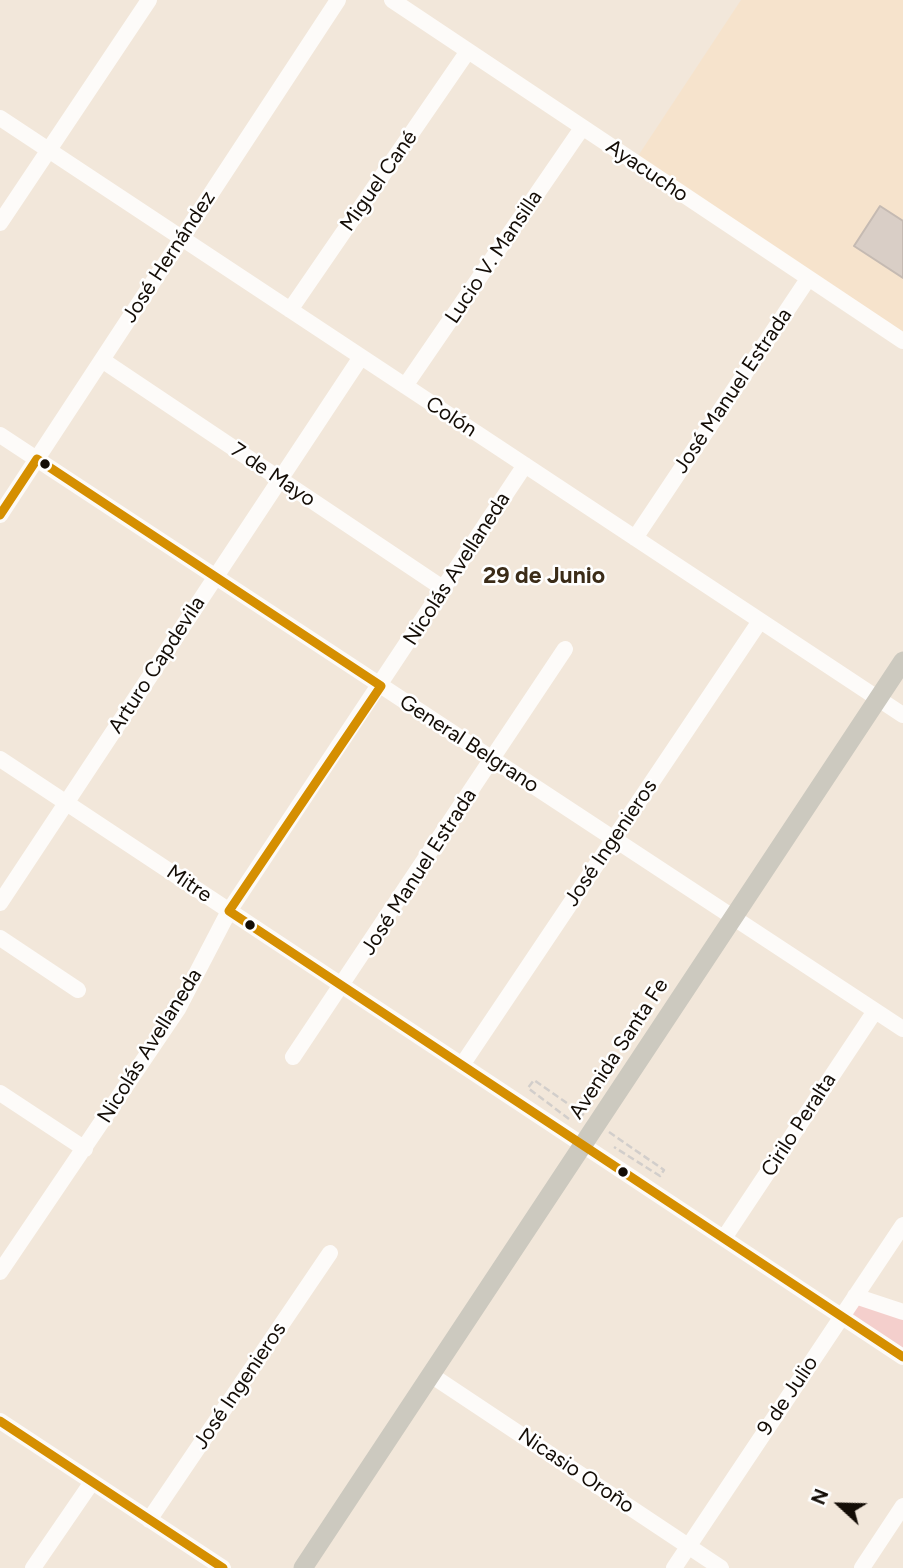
<!DOCTYPE html>
<meta charset="utf-8">
<style>
body{margin:0}
#map{position:relative;width:903px;height:1568px;overflow:hidden;background:#f2e7da;font-family:Figtree,sans-serif}
canvas{display:block}
.north{position:absolute;left:805px;top:1470px;width:70px;height:70px;-webkit-text-stroke:5px #fff;paint-order:stroke;rotate:292deg;font-size:19px;font-weight:700;line-height:28px;text-align:center;color:#140d06}
.north::after{content:'';display:block;margin:auto;width:24px;height:32px;background:#140d06;clip-path:polygon(50% 0,100% 100%,50% 72%,0 100%)}
</style>
<div id="map">
<canvas width="903" height="1568"></canvas>
<div class="north">N</div>
</div>
<script>
const c = document.querySelector('canvas').getContext('2d');
c.lineJoin = 'round';
function fillPath(path, color) { c.fillStyle = color; c.fill(path, 'evenodd'); }
const poly = rows => new Path2D(rows.map(r => 'M' + r).join(''));
function trace(path, color, width, dash) { c.strokeStyle = color; c.lineWidth = width; c.lineCap = dash ? 'butt' : 'round'; c.setLineDash(dash || []); c.stroke(path); }
function drawText(font, color, halo, rows, align = 'center') {
  c.font = font + ' Figtree,sans-serif'; c.lineWidth = 5; c.setLineDash([]); c.textBaseline = 'middle'; c.strokeStyle = halo; c.fillStyle = color; for (const [text, x, y, turn = 0] of rows) {
    c.save(); c.translate(x, y); c.rotate((+turn || 0) * Math.PI / 180); c.textAlign = isNaN(turn) ? turn : align; if (halo) c.strokeText(text, 0, 0); c.fillText(text, 0, 0); c.restore();
  }
}
const built = poly([
 [741,0,903,0,903,341,634,162]
]);
const green = poly([
 [855,1296,903,1312,903,1357,842,1316]
]);
const building = poly([
 [880,206,903,221,903,278,854,246,880,206]
]);
const path = poly([
 [569,1119,528,1088,534,1080,584,1115],
 [609,1132,664,1170,660,1176,614,1147]
]);
const minor = poly([
 [392,0,903,341],
 [0,118,903,715],
 [0,223,149,0],
 [290,310,468,51],
 [102,360,444,589],
 [405,386,582,128],
 [0,435,903,1029],
 [0,515,338,0],
 [635,538,808,279],
 [0,759,903,1357],
 [0,903,361,357],
 [0,938,78,990],
 [293,1057,565,649],
 [462,1065,760,621],
 [0,1093,85,1149],
 [724,1238,875,1011],
 [0,1272,178,1009,229,911,525,465],
 [855,1296,903,1312],
 [431,1375,721,1568],
 [0,1421,223,1568],
 [149,1520,330,1253],
 [33,1568,92,1482],
 [674,1568,903,1225],
 [862,1568,903,1506]
]);
const major = poly([
 [303,1568,903,661]
]);
const bus1 = poly([
 [0,515,37,459,381,686,229,911,903,1357],
 [0,1421,223,1568]
]);
const markers = [
 [45,464,6,"#140d06"],
 [250,925,6,"#140d06"],
 [623,1172,6,"#140d06"]
];
const streetNames = [
 ["Ayacucho",647,171,34],
 ["Miguel Cané",379,181,-55],
 ["José Hernández",169,257,-57],
 ["Lucio V. Mansilla",494,257,-56],
 ["José Manuel Estrada",733,391,-56],
 ["Colón",451,417,33],
 ["7 de Mayo",273,475,34],
 ["Nicolás Avellaneda",457,569,-57],
 ["Arturo Capdevila",157,665,-57],
 ["General Belgrano",469,744,33],
 ["José Ingenieros",611,843,-56],
 ["José Manuel Estrada",419,872,-57],
 ["Mitre",189,884,34],
 ["Nicolás Avellaneda",150,1046,-58],
 ["Avenida Santa Fe",619,1049,-57],
 ["Cirilo Peralta",799,1125,-57],
 ["José Ingenieros",240,1386,-56],
 ["9 de Julio",788,1396,-56],
 ["Nicasio Oroño",576,1471,34]
];
const neighbourhoodNames = [
 ["29 de Junio",544,576]
];
fillPath(built, '#f6e3cc');
fillPath(green, '#f4cfcc');
fillPath(building, '#d9cec6');
trace(building, '#c5bab2', 2);
trace(path, '#d2cecb', 2.5, [7, 3.5]);
trace(minor, '#fdfbf9', 16);
trace(major, '#ccc9bf', 19);
trace(bus1, '#d58f01', 9);
for (const [x, y, r, color] of markers) { const dot = new Path2D(); dot.arc(x, y, r, 0, 2 * Math.PI); c.fillStyle = color; c.fill(dot); trace(dot, '#fff', 2.5); }
drawText('21px', '#140d06', '#fff', streetNames);
drawText('bold 23px', '#3b2c18', '#fff', neighbourhoodNames);
</script>
